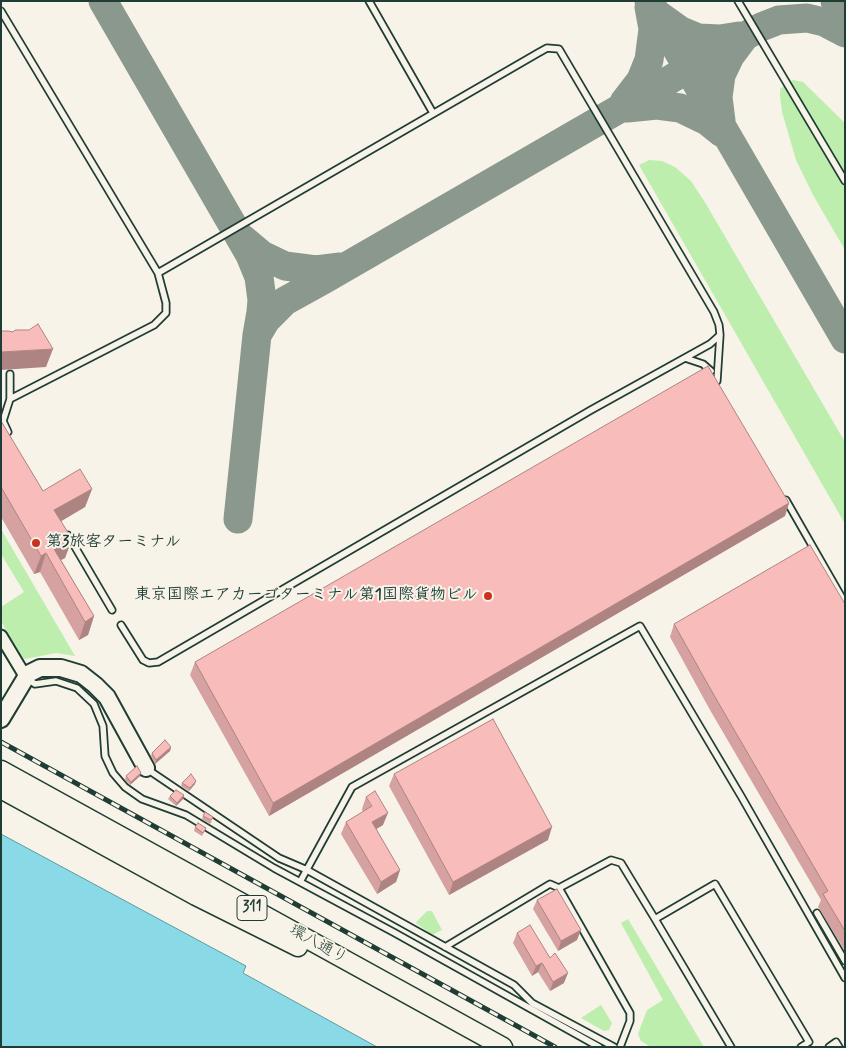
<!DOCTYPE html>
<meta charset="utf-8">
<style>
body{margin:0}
#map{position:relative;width:846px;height:1048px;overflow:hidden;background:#f7f3e8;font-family:Mynerve,sans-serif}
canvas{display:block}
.frame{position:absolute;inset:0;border:2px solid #1f3d34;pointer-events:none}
</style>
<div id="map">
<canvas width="846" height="1048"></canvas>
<div class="frame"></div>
</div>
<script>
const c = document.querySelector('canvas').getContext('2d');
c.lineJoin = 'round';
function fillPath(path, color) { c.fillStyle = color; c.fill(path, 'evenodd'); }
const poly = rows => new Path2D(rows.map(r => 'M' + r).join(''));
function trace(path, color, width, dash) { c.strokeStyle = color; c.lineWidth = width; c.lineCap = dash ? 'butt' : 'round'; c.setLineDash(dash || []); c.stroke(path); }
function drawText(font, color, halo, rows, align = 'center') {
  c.font = font + ' Mynerve,"Klee One",sans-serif'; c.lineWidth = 4; c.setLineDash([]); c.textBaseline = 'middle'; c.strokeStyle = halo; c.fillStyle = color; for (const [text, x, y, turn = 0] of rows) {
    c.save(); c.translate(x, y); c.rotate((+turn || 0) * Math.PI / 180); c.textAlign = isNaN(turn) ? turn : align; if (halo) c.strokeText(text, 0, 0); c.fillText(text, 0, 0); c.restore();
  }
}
const green = poly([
 [793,80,803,82,845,123,845,250,813,195,796,160,782,112,780,96,780,89,786,84],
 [649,160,662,161,675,167,691,181,706,204,845,442,845,524,639,165],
 [1,529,75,656,56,653,25,659,19,655,1,621,1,607,24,592,1,554],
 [427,911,432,911,442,930,432,935,416,923,418,920],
 [628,919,704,1047,651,1047,641,1041,638,1034,647,1010,663,1000,621,923],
 [601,1005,612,1023,609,1030,604,1031,581,1018]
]);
const water = poly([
 [1,834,246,966,243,973,377,1047,1,1047,1,834]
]);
const taxiway = poly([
 [103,1,250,255,259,277,262,300,261,312,257,335,238,519],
 [649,1,845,339],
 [835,1,845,18],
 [660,16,681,31,698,38,720,39,739,36],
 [624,102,641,80,649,60,653,29,649,7],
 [627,108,657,105,680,108,707,121,722,133],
 [721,121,718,97,721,75,730,56,742,40],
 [243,239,262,255,285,266,316,270,340,267],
 [257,335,266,320,285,301,323,280,761,27,779,20,807,18,824,22,845,33]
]);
const lane = poly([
 [369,1,433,113],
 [738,1,845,181],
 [1,11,158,273,166,303,166,313,154,325,10,399],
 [158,273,538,53,547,48,559,49,714,312,719,325,720,335,717,381],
 [685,358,703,364,711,371],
 [8,432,3,421,10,399,10,374],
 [786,500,845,603],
 [68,535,112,610],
 [121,625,143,660,149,663,158,662,591,410,710,344,720,335],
 [28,679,35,684,56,681,77,688,94,704,103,726,105,756,113,773,125,787,142,799,186,815,274,868,395,933,599,1047],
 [147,769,279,858,307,870,514,985,532,1003,614,1047],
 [300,882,352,787,640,626,741,796,845,978],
 [559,888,611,860,621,863,655,919],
 [817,913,845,961],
 [445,947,550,884,559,888,630,1013,630,1021,620,1047],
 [731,1047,655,919,715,884,809,1042,801,1047],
 [829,1047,836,1042,839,1047]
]);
const street = poly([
 [1,636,25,676]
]);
const secondary = poly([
 [1,719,28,674,40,668,61,668,81,674,95,685,107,697,146,768]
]);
const primary = poly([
 [1,770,503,1047],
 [1,789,196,896,298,947]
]);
const rail = poly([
 [1,742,555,1047]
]);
const wall = poly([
 [1,421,43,491,92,489,85,507,61,521,72,539,65,558,61,560,94,616,88,635,79,640,40,572,34,574,1,517],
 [789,503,785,516,269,816,190,675,195,662],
 [845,604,845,951,818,907,821,900,710,710,670,637,674,624],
 [171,747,170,751,155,764,151,756,152,753],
 [394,774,548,840,449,895,389,786],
 [126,776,140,776,130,785,125,780],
 [182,783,195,784,189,791,181,786],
 [184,795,183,799,176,806,168,799,170,796],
 [366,797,383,825,376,829,400,870,396,882,377,894,341,834,346,822,363,812,362,809],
 [203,816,212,821,210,824,202,819],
 [195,827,206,828,202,836,194,831],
 [537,900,577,940,558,951,533,909],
 [517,933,564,983,550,991,538,972,532,976,513,943]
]);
const shadedWall = poly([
 [53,349,46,367,1,370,1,352],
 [92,489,85,507,48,529,54,510],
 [789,503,785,516,269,816,273,803],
 [72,539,65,558,53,564,54,549],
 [46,553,40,572,34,574,41,556],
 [94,616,88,635,79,640,85,622],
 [171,747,170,751,155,764,156,760],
 [141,773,140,776,130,785,131,782],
 [196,781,195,784,189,791,190,788],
 [184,795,183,799,176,806,177,803],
 [388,813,383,825,368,834,372,822],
 [552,827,548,840,449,895,453,882],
 [400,870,396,882,377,894,381,882],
 [581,930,577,940,558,951,561,941],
 [542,963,538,972,532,976,536,966],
 [568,973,564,983,550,991,553,982]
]);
const building = poly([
 [38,324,53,349,1,352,1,331,8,331,13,332,15,330,29,330,38,324],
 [708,366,789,503,273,803,195,662,708,366],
 [1,421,43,491,80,469,92,489,54,510,72,539,54,549,94,616,85,622,46,553,41,556,1,487,1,421],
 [810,545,845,604,845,931,823,894,828,891,715,697,674,624,810,545],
 [493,719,552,827,453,882,394,774,493,719],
 [165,740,171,747,156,760,152,753,165,740],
 [137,766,141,773,131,782,126,776,137,766],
 [191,774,196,781,190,788,182,783,191,774],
 [176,790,184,795,177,803,170,796,176,790],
 [375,791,388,813,372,822,400,870,381,882,346,822,372,806,366,797,375,791],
 [205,812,213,817,211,820,203,816,205,812],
 [198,823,206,828,203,833,195,827,198,823],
 [557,889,581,930,561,941,537,900,557,889],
 [530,925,550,958,555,953,568,973,553,982,542,963,536,966,517,933,530,925]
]);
const markers = [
 [36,543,5,"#c8321e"],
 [488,596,5,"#c8321e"]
];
const shields = [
 [252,908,30]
];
const shieldNames = [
 ["311",252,908]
];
const poiNames = [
 ["第3旅客ターミナル",46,543],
 ["東京国際エアカーゴターミナル第1国際貨物ビル",478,596,"right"]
];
const streetNames = [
 ["環八通り",318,945,29]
];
fillPath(green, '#beeead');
fillPath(water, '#8ad9e7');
trace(water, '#5f9b9f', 1);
trace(taxiway, '#8b988e', 29);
trace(lane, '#1f3d34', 9);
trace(street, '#1f3d34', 15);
trace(secondary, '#1f3d34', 20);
trace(primary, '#1f3d34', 21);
trace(lane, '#f7f3e8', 5.5);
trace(street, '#f7f3e8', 11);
trace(secondary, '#f7f3e8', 16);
trace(primary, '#f7f3e8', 18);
trace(rail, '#1f3d34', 5);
trace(rail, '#f7f3e8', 3, [9]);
fillPath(wall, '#d5a2a1');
fillPath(shadedWall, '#ae8483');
fillPath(building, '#f8bcbb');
trace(building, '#ae8483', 1);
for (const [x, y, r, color] of markers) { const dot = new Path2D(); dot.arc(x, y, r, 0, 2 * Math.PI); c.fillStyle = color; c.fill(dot); trace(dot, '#f7f3e8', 2); }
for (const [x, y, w] of shields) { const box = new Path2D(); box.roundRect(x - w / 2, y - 12.5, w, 25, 4); c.fillStyle = '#f7f3e8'; c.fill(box); trace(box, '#1f3d34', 1); }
drawText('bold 15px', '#1f3d34', null, shieldNames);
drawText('bold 16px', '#1f3d34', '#f7f3e8', poiNames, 'left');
drawText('16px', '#1f3d34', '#f7f3e8', streetNames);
</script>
